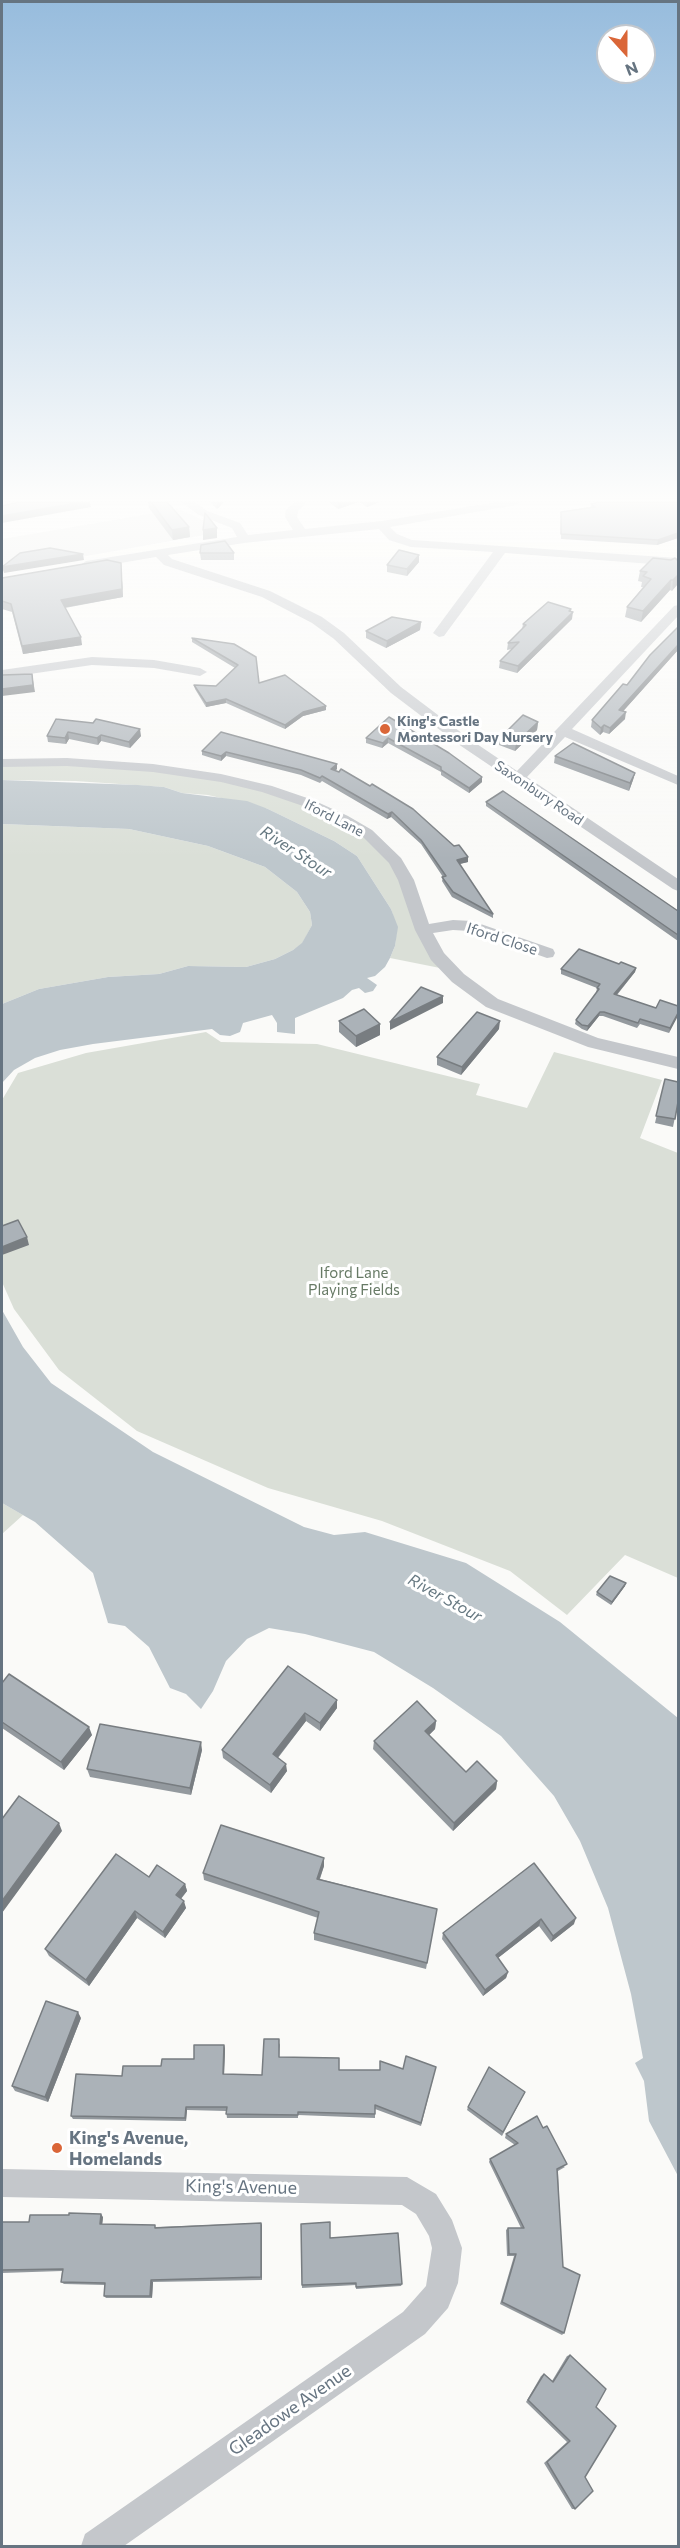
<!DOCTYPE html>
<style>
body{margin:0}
#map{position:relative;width:680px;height:2548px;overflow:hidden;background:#fafaf8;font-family:Commissioner,sans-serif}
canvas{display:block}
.frame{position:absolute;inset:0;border:3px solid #667481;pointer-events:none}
.north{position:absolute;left:596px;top:24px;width:60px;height:60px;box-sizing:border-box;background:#fff;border:2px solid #c2c7cd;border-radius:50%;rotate:159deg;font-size:16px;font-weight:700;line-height:24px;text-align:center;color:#667481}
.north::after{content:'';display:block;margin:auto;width:21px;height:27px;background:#da6638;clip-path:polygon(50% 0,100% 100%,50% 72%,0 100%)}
</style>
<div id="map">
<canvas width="680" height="2548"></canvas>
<div class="frame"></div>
<div class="north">N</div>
</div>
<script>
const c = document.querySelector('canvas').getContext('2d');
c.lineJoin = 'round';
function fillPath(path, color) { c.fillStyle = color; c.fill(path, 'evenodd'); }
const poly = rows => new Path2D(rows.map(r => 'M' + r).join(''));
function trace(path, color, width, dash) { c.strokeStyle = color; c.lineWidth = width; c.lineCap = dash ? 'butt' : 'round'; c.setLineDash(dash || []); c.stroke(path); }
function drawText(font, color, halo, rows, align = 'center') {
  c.font = font + ' Commissioner,sans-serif'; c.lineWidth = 6; c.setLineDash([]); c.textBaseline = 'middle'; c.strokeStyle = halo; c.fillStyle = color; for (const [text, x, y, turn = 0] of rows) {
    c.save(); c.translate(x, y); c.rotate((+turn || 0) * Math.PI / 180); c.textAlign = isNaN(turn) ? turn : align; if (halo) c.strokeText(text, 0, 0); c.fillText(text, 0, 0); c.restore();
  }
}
const built = poly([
 [179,509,213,525,216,533,2,571,2,539]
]);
const green = poly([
 [67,762,221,778,308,803,384,848,450,970,390,958,395,946,397,927,391,909,357,856,334,841,268,809,208,795,182,793,164,787,75,781,2,780,2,763],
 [2,824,129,829,208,846,265,867,297,892,310,912,312,925,302,944,293,950,275,959,246,967,188,966,159,974,108,977,39,989,2,1004],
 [206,1032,221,1042,317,1044,480,1084,476,1095,527,1108,554,1052,662,1080,640,1138,678,1153,678,1578,625,1555,567,1615,510,1571,382,1521,268,1488,137,1431,59,1370,14,1309,2,1282,2,1100,18,1073,86,1053],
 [2,1503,23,1515,2,1534]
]);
const water = poly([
 [2,780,138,785,164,787,182,793,247,801,268,809,334,841,357,856,391,909,398,927,395,946,390,958,385,967,375,976,367,978,377,985,373,991,365,993,359,988,352,990,343,998,295,1018,295,1034,277,1032,277,1023,272,1015,243,1023,240,1032,230,1036,220,1035,212,1029,93,1044,60,1050,35,1058,14,1070,2,1083,2,1004,39,989,108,977,159,974,188,966,246,967,275,959,293,950,302,943,312,925,310,912,297,892,265,867,208,846,129,829,2,824],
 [2,1310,23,1347,51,1383,153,1452,304,1527,334,1535,365,1532,466,1563,560,1622,678,1718,678,2176,649,2121,644,2081,635,2063,643,2058,631,1994,608,1908,580,1841,554,1796,501,1736,433,1688,374,1652,305,1634,269,1628,247,1639,226,1661,213,1691,201,1709,186,1694,170,1688,149,1647,125,1626,108,1623,93,1573,35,1522,2,1503]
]);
const minor = poly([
 [181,502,195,502,207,511,240,523,248,535,293,530,285,517,286,510,294,502,307,502,298,511,297,517,305,529,382,521,496,502,522,502,516,505,390,527,397,534,412,540,678,558,678,566,505,553,444,636,439,637,433,633,493,552,411,547,389,540,379,529,244,543,168,555,172,559,270,591,322,617,344,633,401,687,471,740,517,771,674,606,678,605,678,616,572,729,678,776,678,785,565,737,527,777,678,879,678,891,673,889,461,746,391,693,334,639,312,623,262,597,164,565,156,557,86,569,80,565,86,561,237,537,232,528,199,515,181,502],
 [92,657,154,660,200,668,207,672,200,676,154,668,92,665,2,678,2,670,92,657],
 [67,758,153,764,221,774,272,786,313,800,348,816,372,830,401,858,414,880,429,924,453,920,472,921,553,949,555,953,553,957,547,958,470,931,453,930,433,933,444,953,464,974,498,999,598,1038,678,1057,678,1069,588,1047,486,1007,452,982,431,960,415,930,398,880,389,863,362,836,303,806,262,792,221,782,153,772,67,766,2,767,2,759,67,758],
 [2,2169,407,2177,436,2194,452,2220,462,2248,458,2283,448,2308,425,2334,124,2546,81,2546,85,2534,403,2312,426,2286,432,2248,429,2236,416,2214,402,2205,2,2197,2,2169]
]);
const wall = poly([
 [148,502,167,502,189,527,190,537,173,540,149,508],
 [210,502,224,502,217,509],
 [329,502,380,502,367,507,359,502,338,509],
 [678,502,678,538,657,545,561,539,561,512,591,507,591,504],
 [200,553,234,553,234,560,201,560],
 [419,555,419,562,407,576,387,572,387,565],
 [678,561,672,591,670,590,641,622,625,617,627,607,643,587,641,587,642,582,638,581,640,571],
 [121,563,123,597,65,608,82,645,23,654,12,612,2,609,2,578],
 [572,619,517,673,499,668,500,661,512,649,507,650,508,643,522,629,523,624],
 [421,622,420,630,386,648,366,638,366,631],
 [678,627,678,650,623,711,625,719,609,734,603,732,600,735,591,727,592,720,627,685],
 [192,638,234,644,259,683,326,706,326,710,303,716,285,729,226,703,206,707,195,689,194,685,216,686,235,668,192,642],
 [389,717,482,777,482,782,469,793,441,775,441,772,388,743,382,748,366,743,366,738],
 [56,719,141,736,130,748,101,741,98,745,69,739,66,744,48,742,47,736],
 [538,722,537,730,515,751,499,745,500,738],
 [221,732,337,769,335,771,454,846,468,857,468,862,459,864,493,914,493,918,452,897,442,881,443,877,421,844,391,817,387,819,322,781,320,783,301,775,226,756,221,761,202,755,202,751],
 [555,756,635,773,633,780,629,791,554,763],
 [486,802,678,911,678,941,486,806],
 [619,964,636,968,635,972,617,995,656,1008,678,1006,669,1033,640,1024,637,1028,603,1016,599,1016,587,1031,582,1029,575,1024,576,1020,596,993,597,988,561,974,561,969],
 [339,1021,380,1035,356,1047,339,1032],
 [499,1029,461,1075,437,1065,437,1057],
 [665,1079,678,1102,673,1127,655,1123],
 [625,1586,611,1605,596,1595,597,1592],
 [288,1666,337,1700,337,1708,320,1731,306,1721,278,1758,287,1771,271,1793,223,1758,222,1750],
 [2,1683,92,1735,64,1770,2,1728],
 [436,1721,435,1729,429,1735,466,1772,497,1781,496,1789,453,1831,373,1749,374,1741],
 [202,1750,191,1795,90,1777,87,1769],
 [534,1863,574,1924,551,1942,539,1926,498,1958,508,1972,506,1978,483,1996,442,1939,443,1933],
 [324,1866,320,1879,437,1909,426,1969,314,1940,314,1933,318,1918,204,1880,203,1873],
 [149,1877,185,1884,187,1891,181,1899,186,1908,165,1938,137,1918,89,1986,49,1956,45,1949],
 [81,2018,48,2102,15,2091,12,2086],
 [280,2043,279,2057,339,2070,380,2070,380,2061,403,2069,436,2067,421,2126,375,2109,375,2118,298,2115,298,2118,227,2118,226,2111,187,2110,186,2121,73,2119,71,2116,122,2076,194,2059,224,2045,225,2049,224,2074,262,2075],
 [525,2092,502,2136,467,2110,468,2107],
 [506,2134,565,2167,558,2171,564,2333,562,2335,500,2304,514,2256,507,2256,506,2230,508,2228,521,2228,489,2162,490,2159,515,2145,505,2138],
 [103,2217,102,2224,156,2227,261,2223,262,2280,153,2282,152,2298,106,2298,104,2296,105,2285,64,2284,61,2282,62,2271,2,2273,2,2222,29,2222],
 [301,2224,330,2238,402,2284,401,2286,356,2289,356,2285,302,2288],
 [570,2355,596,2407,585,2477,575,2509,572,2509,544,2463,567,2442,526,2402,541,2376,544,2374,552,2381,567,2356]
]);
const shadedWall = poly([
 [82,502,90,502,91,507,2,523,2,516],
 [217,502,224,502,217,509],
 [338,502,359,502,338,509],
 [367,502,380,502,367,507],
 [189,527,190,537,173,540,172,530],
 [217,528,217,538,203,540,203,530],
 [678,533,678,538,657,545,658,540],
 [83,554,84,560,4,573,2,567],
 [419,555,419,562,407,576,407,569],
 [121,563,123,597,62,608,61,600],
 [678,575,678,584,672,591,673,580],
 [671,580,670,590,641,622,643,611],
 [571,609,570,615,573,612,572,619,517,673,518,666],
 [421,622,420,630,386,648,387,641],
 [81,637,82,645,23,654,22,646],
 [678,645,678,650,618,717,619,710],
 [32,674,35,692,2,696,2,689],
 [226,699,226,703,206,707,206,703],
 [326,706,326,710,303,716,285,729,285,725,303,712],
 [626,712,625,719,609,734,610,728],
 [538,722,537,730,515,751,516,743],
 [604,725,603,732,600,735,601,728],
 [140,729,141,736,130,748,129,742],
 [68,732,69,739,66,744,65,738],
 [101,735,101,741,98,745,97,738],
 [388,738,388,743,382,748,383,743],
 [226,752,226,756,221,761,221,756],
 [337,764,337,769,331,774,331,769],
 [635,773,633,780,629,791,630,783],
 [482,777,482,782,469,793,469,788],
 [392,812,391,817,387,819,388,814],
 [468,857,468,862,456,865,457,860],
 [636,968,635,972,613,999,614,994],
 [443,996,443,1003,390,1030,390,1022],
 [600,1012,599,1016,587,1031,588,1026],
 [678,1013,678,1016,669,1033,670,1028],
 [500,1021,499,1029,461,1075,462,1067],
 [380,1024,380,1035,356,1047,356,1036],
 [27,1237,29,1245,2,1255,2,1247],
 [626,1583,625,1586,611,1605,612,1602],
 [337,1700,337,1708,320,1731,320,1723],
 [305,1713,306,1721,274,1762,273,1754],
 [436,1721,435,1729,424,1740,425,1731],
 [89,1727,92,1735,64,1770,61,1762],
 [201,1742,202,1750,191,1795,190,1788],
 [286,1764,287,1771,271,1793,270,1785],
 [497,1781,496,1789,453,1831,454,1823],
 [59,1823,62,1831,2,1913,2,1901],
 [324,1858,324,1866,317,1886,317,1879],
 [185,1884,187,1891,178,1902,176,1895],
 [184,1901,186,1908,165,1938,163,1932],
 [135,1911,137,1918,89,1986,86,1980],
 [576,1918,574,1924,551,1942,553,1936],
 [541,1919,539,1926,494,1961,496,1955],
 [508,1972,506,1978,483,1996,485,1990],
 [78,2012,81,2018,48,2102,45,2097],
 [224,2045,225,2049,224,2077,223,2074],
 [186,2107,187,2110,186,2121,185,2118],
 [101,2214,103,2217,102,2227,100,2224],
 [261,2223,262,2225,262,2280,261,2277],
 [151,2280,153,2282,152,2298,150,2296]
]);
const building = poly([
 [19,502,82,502,2,516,2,506,19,502],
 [151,502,167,502,189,527,172,530,151,502],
 [599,502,678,502,678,533,658,540,561,534,561,512,595,507,591,504,599,502],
 [205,513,217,528,203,530,205,513],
 [225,541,234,553,200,553,201,545,225,541],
 [50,548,83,554,2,567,20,553,50,548],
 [399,550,419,555,407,569,387,565,399,550],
 [653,558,671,560,675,558,678,561,678,575,673,580,671,580,643,611,627,607,651,579,643,576,647,572,640,571,653,558],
 [107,560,121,563,122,589,61,600,81,637,22,646,11,604,2,601,2,578,107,560],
 [548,602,571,609,569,611,573,612,518,666,500,661,519,642,508,643,526,625,523,624,548,602],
 [392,617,421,622,387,641,366,631,392,617],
 [678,627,678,645,619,710,626,712,610,728,604,725,601,728,592,720,623,684,627,685,650,655,678,627],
 [192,638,234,644,256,657,259,683,285,675,326,706,303,712,285,725,226,699,206,703,194,685,216,686,238,665,192,638],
 [32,674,33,685,2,689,2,675,32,674],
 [523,715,538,722,516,743,500,738,523,715],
 [389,717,449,753,482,777,469,788,441,770,441,767,388,738,383,743,366,738,389,717],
 [56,719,93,723,96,719,140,729,129,742,101,735,97,738,68,732,65,738,47,736,56,719],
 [221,732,337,764,331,769,339,772,341,769,370,786,372,784,413,809,454,846,459,845,468,857,457,860,493,914,453,892,442,877,446,876,421,840,392,812,388,814,322,776,320,778,301,770,226,752,221,756,202,751,221,732],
 [573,743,635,773,630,783,555,756,573,743],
 [503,791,678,911,678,935,486,802,503,791],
 [579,949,619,964,621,962,636,968,614,994,656,1008,660,1000,678,1006,678,1013,670,1028,640,1019,638,1023,604,1012,600,1012,588,1026,582,1025,576,1020,599,989,597,988,600,984,561,969,579,949],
 [421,987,443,996,390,1022,421,987],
 [364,1009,380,1024,356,1036,339,1021,364,1009],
 [477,1012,500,1021,462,1067,437,1057,477,1012],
 [665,1079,678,1082,678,1102,675,1119,656,1116,665,1079],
 [18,1220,27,1237,2,1247,2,1226,18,1220],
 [610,1576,626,1583,612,1602,597,1592,610,1576],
 [288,1666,337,1700,320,1723,305,1713,273,1754,286,1764,270,1785,222,1750,288,1666],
 [9,1674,89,1727,61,1762,2,1722,2,1683,9,1674],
 [417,1701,436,1721,425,1731,466,1772,477,1761,497,1781,454,1823,374,1741,417,1701],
 [100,1724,201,1742,190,1788,87,1769,100,1724],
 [19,1796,59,1823,2,1901,2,1819,19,1796],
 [221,1825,324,1858,317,1879,437,1909,427,1963,314,1933,319,1912,203,1873,221,1825],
 [116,1854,149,1877,157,1865,185,1884,176,1895,184,1901,163,1932,135,1911,86,1980,45,1949,116,1854],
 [534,1863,576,1918,553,1936,541,1919,496,1955,508,1972,485,1990,443,1933,534,1863],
 [46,2001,78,2012,45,2097,12,2086,46,2001],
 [264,2039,279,2039,279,2057,339,2058,339,2070,380,2070,380,2061,403,2069,406,2056,436,2067,421,2123,375,2105,375,2114,298,2112,298,2115,226,2114,227,2107,186,2107,185,2118,71,2116,76,2074,122,2076,123,2066,161,2066,162,2059,194,2059,194,2045,224,2045,223,2074,262,2075,264,2039],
 [489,2067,525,2092,503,2132,468,2107,489,2067],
 [537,2116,543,2128,547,2126,567,2164,557,2169,563,2267,580,2275,564,2333,502,2302,516,2254,509,2254,508,2228,524,2228,490,2159,518,2143,506,2134,537,2116],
 [69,2213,101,2214,100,2224,155,2225,155,2228,261,2223,261,2277,151,2280,150,2296,104,2296,105,2283,61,2282,63,2269,2,2270,2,2222,29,2222,30,2215,69,2215,69,2213],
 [330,2222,330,2238,398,2233,402,2284,356,2287,356,2283,302,2285,301,2224,330,2222],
 [570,2355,606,2389,596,2407,616,2426,585,2477,593,2491,575,2509,547,2462,570,2441,528,2400,544,2374,553,2382,570,2355]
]);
const markers = [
 [385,729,6,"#da6638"],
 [57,2148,6,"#da6638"]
];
const farPoinames = [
 ["King's Castle",397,721],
 ["Montessori Day Nursery",397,737]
];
const farStreetnames = [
 ["Saxonbury Road",539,793,34],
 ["Iford Lane",334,818,27]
];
const streetNames = [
 ["Iford Close",502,939,18]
];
const parkNames = [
 ["Iford Lane",354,1273],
 ["Playing Fields",354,1290]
];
const waterNames = [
 ["River Stour",296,852,33],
 ["River Stour",445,1598,29]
];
const nearPoinames = [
 ["King's Avenue,",69,2138],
 ["Homelands",69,2159]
];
const nearStreetnames = [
 ["King's Avenue",241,2187,1],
 ["Gleadowe Avenue",290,2410,-35]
];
fillPath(built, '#e8e9e9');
fillPath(green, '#dadfd7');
fillPath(water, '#bec7cc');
fillPath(minor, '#c4c7cb');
fillPath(wall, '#93999e');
fillPath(shadedWall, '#787d81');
fillPath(building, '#abb2b8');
trace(building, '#787d81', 1.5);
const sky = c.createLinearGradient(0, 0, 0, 859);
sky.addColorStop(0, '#97bcdd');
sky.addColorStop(0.58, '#fdfdfc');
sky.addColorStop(1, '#fdfdfc00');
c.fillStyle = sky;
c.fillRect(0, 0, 680, 859);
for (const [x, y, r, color] of markers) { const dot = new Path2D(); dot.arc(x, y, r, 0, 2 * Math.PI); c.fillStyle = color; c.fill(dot); trace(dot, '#fff', 2); }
drawText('bold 14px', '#667481', '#fff', farPoinames, 'left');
drawText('14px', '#667481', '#fff', farStreetnames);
drawText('15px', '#667481', '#fff', streetNames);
drawText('15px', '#677a65', '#fff', parkNames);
drawText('italic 16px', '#677982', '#fff', waterNames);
drawText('bold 18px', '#667481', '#fff', nearPoinames, 'left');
drawText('18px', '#667481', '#fff', nearStreetnames);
</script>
